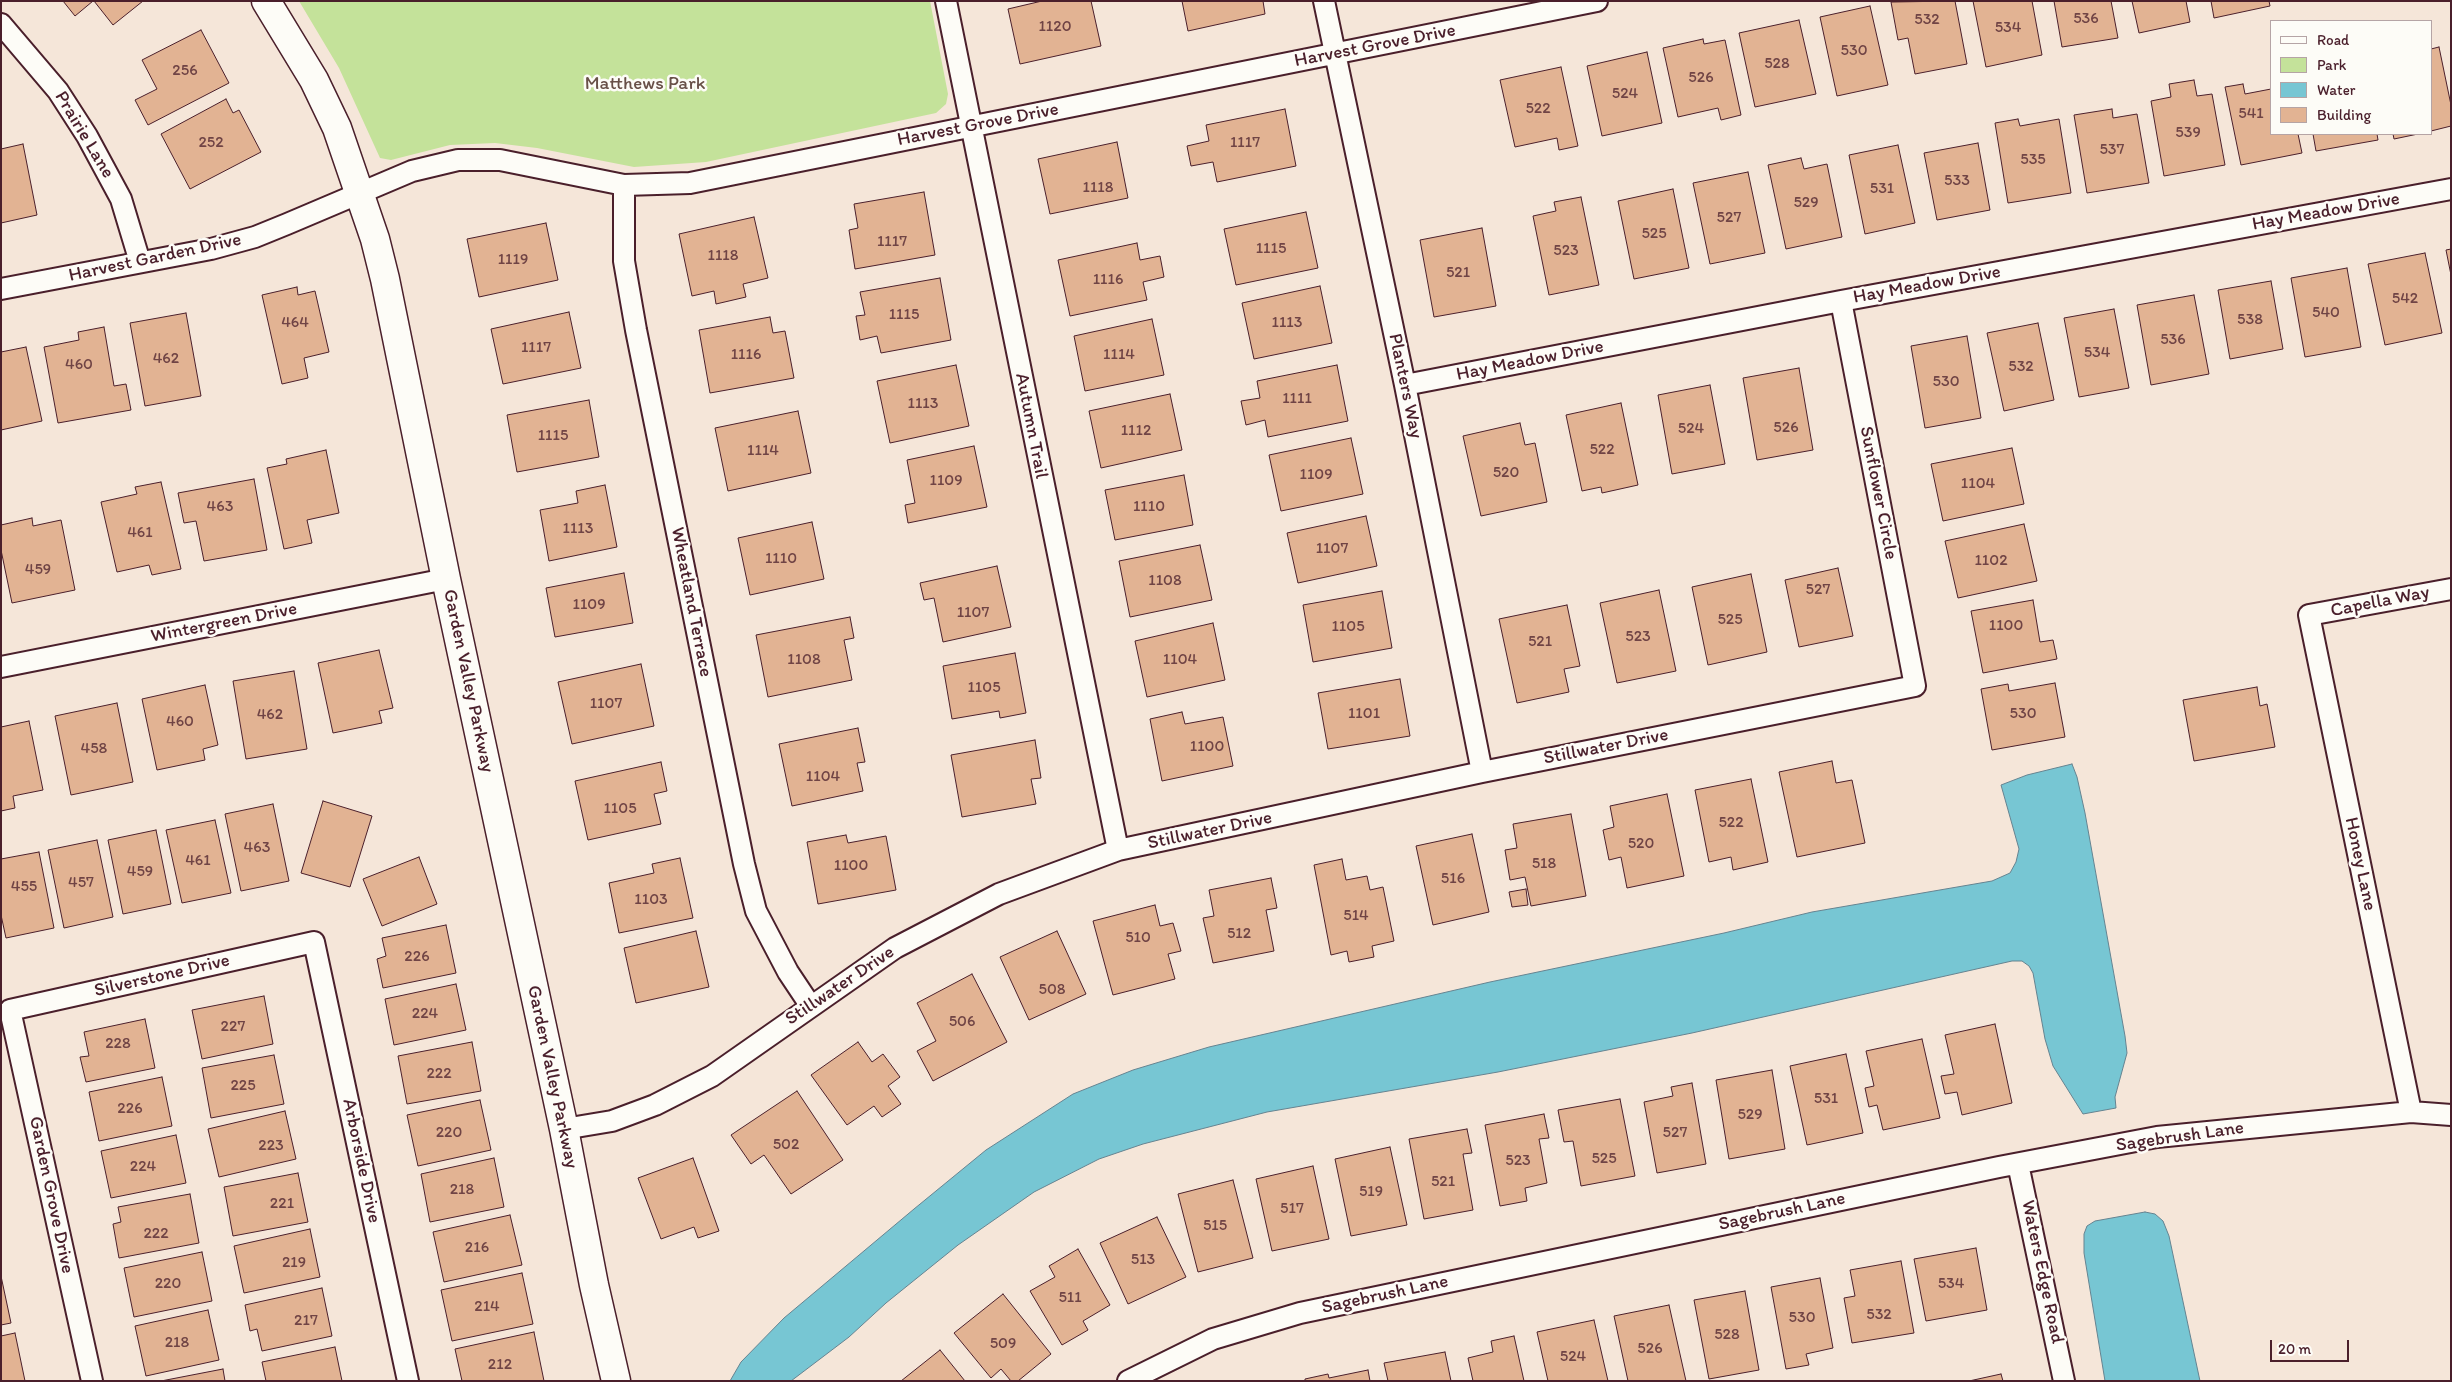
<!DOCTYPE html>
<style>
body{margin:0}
#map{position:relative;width:2452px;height:1382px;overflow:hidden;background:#f5e6d9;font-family:Itim,sans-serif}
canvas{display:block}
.frame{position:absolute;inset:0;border:2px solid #4a1f2b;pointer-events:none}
.legend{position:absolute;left:2270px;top:20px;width:162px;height:115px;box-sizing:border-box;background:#fdfcf7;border:1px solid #b5a4a5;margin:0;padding:6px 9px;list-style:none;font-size:15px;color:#4a1f2b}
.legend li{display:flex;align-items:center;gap:10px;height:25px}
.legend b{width:25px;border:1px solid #b5a4a5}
.scale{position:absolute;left:2270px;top:1340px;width:79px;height:22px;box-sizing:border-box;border:2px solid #4a1f2b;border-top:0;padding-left:6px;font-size:15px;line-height:18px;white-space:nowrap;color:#4a1f2b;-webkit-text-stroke:4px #fdfcf7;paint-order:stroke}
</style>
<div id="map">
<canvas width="2452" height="1382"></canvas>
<div class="frame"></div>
<ul class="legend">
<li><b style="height:6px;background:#fdfcf7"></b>Road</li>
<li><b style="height:14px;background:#c4e29a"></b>Park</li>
<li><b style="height:14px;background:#77c6d3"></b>Water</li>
<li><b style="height:14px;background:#e2b393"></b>Building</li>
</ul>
<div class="scale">20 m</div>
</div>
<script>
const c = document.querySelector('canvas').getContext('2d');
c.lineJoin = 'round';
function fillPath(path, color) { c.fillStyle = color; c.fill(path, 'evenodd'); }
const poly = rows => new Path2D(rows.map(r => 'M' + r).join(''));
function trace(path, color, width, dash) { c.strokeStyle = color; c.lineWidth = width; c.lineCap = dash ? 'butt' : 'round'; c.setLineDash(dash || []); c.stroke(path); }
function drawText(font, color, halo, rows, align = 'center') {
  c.font = font + ' Itim,sans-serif'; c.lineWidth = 5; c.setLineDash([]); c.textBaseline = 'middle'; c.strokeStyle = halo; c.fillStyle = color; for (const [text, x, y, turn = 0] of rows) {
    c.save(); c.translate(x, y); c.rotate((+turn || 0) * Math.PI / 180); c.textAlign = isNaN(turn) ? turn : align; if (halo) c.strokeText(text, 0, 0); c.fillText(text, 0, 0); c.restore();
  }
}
const green = poly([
 [299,1,930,1,948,94,946,104,936,113,706,162,634,167,537,148,495,143,450,145,391,160,380,158,339,68]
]);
const water = poly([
 [2072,764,2077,777,2085,813,2125,1036,2127,1053,2115,1097,2116,1108,2083,1114,2053,1066,2045,1039,2033,973,2029,966,2022,961,2012,961,1692,1033,1498,1072,1267,1112,1143,1144,1099,1159,1034,1192,958,1245,886,1303,849,1337,791,1381,730,1381,741,1362,784,1318,914,1209,986,1150,1073,1094,1133,1070,1209,1047,1490,982,1724,933,1812,912,1992,881,2010,873,2016,862,2019,849,2001,785,2027,775,2072,764],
 [2145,1212,2155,1214,2163,1221,2169,1236,2200,1381,2105,1381,2084,1253,2084,1234,2087,1226,2095,1221,2145,1212]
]);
const building = poly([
 [63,1,93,1,75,16,63,1],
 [94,1,143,1,113,25,94,1],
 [1042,1,1091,1,1101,46,1020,64,1008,9,1042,1],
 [1182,1,1263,1,1265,14,1188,31,1182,1],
 [1955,1,1967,64,1915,74,1908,38,1898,40,1891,2,1955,1],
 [1973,1,2032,1,2042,55,1986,67,1973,1],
 [2054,1,2111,1,2118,38,2062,47,2054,1],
 [2132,1,2186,1,2190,22,2139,33,2132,1],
 [2211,1,2269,1,2270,6,2214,18,2211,1],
 [1870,6,1888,85,1837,96,1820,17,1870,6],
 [1799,20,1816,94,1755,107,1739,33,1799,20],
 [201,30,229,83,148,125,135,100,157,89,142,60,201,30],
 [1703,39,1704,44,1725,40,1741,115,1721,120,1718,108,1678,117,1663,48,1703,39],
 [2439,47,2451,105,2451,126,2431,131,2431,49,2439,47],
 [1647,52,1662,123,1602,136,1587,66,1647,52],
 [1561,67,1578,146,1559,150,1557,138,1515,147,1500,80,1561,67],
 [2194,80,2197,96,2212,94,2225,165,2164,176,2151,101,2171,97,2169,84,2194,80],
 [2243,84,2245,94,2271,89,2271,134,2298,134,2302,153,2241,165,2225,87,2243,84],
 [226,99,233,113,239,110,261,152,190,189,161,134,226,99],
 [1285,109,1296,166,1217,182,1213,162,1191,166,1187,146,1209,141,1206,125,1285,109],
 [2112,109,2113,118,2137,114,2149,183,2087,193,2074,115,2112,109],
 [2018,119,2020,126,2059,119,2071,193,2008,203,1995,123,2018,119],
 [2313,134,2377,134,2378,140,2316,151,2313,134],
 [2393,134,2418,134,2394,139,2393,134],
 [1117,142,1128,198,1050,214,1038,159,1117,142],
 [1978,143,1990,210,1937,220,1924,153,1978,143],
 [23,144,37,215,1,223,1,149,23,144],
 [1898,145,1915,223,1865,234,1849,155,1898,145],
 [1801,158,1804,169,1827,164,1842,237,1786,249,1768,165,1801,158],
 [1748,172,1765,253,1710,264,1693,183,1748,172],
 [1673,189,1689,268,1634,279,1618,201,1673,189],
 [924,192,935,255,855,269,849,230,858,228,854,204,924,192],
 [1581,197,1599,285,1549,295,1533,216,1556,211,1554,202,1581,197],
 [1306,212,1318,268,1236,285,1224,229,1306,212],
 [754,217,768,278,743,284,746,297,716,304,714,291,692,296,679,234,754,217],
 [546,223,558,280,479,297,467,239,546,223],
 [1482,228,1496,306,1434,317,1420,240,1482,228],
 [1137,243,1140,260,1160,256,1164,277,1143,282,1147,300,1070,316,1058,260,1137,243],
 [2451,249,2451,275,2446,250,2451,249],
 [2425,253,2442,333,2385,345,2368,264,2425,253],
 [2347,268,2361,347,2305,357,2291,278,2347,268],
 [940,278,951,340,881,353,877,336,860,340,856,316,865,315,860,292,940,278],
 [2271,281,2283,349,2230,359,2218,290,2271,281],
 [1320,286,1332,343,1254,359,1242,303,1320,286],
 [297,287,298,295,315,291,329,352,304,358,308,378,282,384,262,295,297,287],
 [2194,295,2209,374,2151,385,2137,305,2194,295],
 [2114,309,2129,388,2079,397,2064,318,2114,309],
 [569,312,581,368,503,384,491,329,569,312],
 [186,313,201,396,145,406,130,323,186,313],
 [770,317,773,333,785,331,794,378,710,393,699,330,770,317],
 [1152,319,1164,375,1085,391,1074,336,1152,319],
 [2038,323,2054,400,2004,411,1987,333,2038,323],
 [104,327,114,386,126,384,131,410,58,423,44,347,79,340,78,332,104,327],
 [1967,336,1981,418,1925,428,1911,346,1967,336],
 [26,347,42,421,1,430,1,352,26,347],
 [956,365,969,426,890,443,877,381,956,365],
 [1337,365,1348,421,1268,437,1265,420,1246,425,1241,401,1260,398,1257,381,1337,365],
 [1799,368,1813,450,1757,460,1743,378,1799,368],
 [1710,385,1725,464,1672,474,1658,395,1710,385],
 [1170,394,1182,450,1101,468,1089,411,1170,394],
 [589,400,599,457,517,472,507,415,589,400],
 [1621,403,1638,485,1602,493,1601,487,1582,491,1566,415,1621,403],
 [798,411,811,473,728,491,715,428,798,411],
 [1520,423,1525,445,1535,443,1547,502,1481,516,1463,436,1520,423],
 [1351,438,1363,494,1281,511,1269,455,1351,438],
 [974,446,987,507,908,523,905,505,915,503,907,460,974,446],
 [2012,448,2024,504,1943,521,1931,464,2012,448],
 [326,450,339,513,307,520,312,543,284,549,267,468,287,464,286,459,326,450],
 [1184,475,1193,525,1115,540,1105,490,1184,475],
 [254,479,267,550,204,561,196,521,184,523,178,493,254,479],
 [161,482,181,569,152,575,149,565,117,572,101,502,137,494,135,487,161,482],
 [605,485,617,547,549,561,540,510,578,503,576,491,605,485],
 [1366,516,1377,566,1298,583,1287,533,1366,516],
 [32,518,33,526,61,520,75,590,12,603,1,550,1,525,32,518],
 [812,522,824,579,750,595,738,538,812,522],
 [2024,524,2037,581,1958,598,1945,541,2024,524],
 [1200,545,1212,600,1130,617,1119,561,1200,545],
 [997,566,1011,627,943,642,934,598,924,600,920,583,997,566],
 [1838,568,1853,636,1799,647,1785,580,1838,568],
 [624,573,633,623,555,637,546,588,624,573],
 [1751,574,1767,652,1708,665,1692,587,1751,574],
 [1659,590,1676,671,1617,683,1600,603,1659,590],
 [1382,591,1392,648,1313,662,1303,605,1382,591],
 [2033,600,2040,642,2053,640,2057,659,1983,673,1971,611,2033,600],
 [1567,605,1580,666,1564,669,1569,692,1517,703,1499,619,1567,605],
 [850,617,854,638,844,640,852,680,768,697,756,635,850,617],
 [1213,623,1225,680,1147,697,1135,641,1213,623],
 [379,650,393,708,379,711,382,723,333,733,318,663,379,650],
 [1015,653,1026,713,1000,718,999,711,952,719,943,666,1015,653],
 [641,664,654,726,572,744,558,682,641,664],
 [294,671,307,749,246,759,233,681,294,671],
 [1400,679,1410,736,1328,749,1318,693,1400,679],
 [2055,683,2065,737,1992,750,1981,689,2008,684,2009,691,2055,683],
 [205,685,218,745,203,749,205,760,157,770,142,699,205,685],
 [2257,687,2260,706,2267,704,2275,747,2194,761,2183,700,2257,687],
 [117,703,133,782,71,795,55,716,117,703],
 [1182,712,1185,724,1223,717,1233,766,1162,781,1150,719,1182,712],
 [29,721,43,790,13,796,15,808,1,811,1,727,29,721],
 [858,728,865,762,857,763,863,791,792,806,779,744,858,728],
 [1035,740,1041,778,1031,779,1036,804,962,817,951,755,1035,740],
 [1832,761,1836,783,1852,780,1865,843,1797,857,1779,772,1832,761],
 [661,762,667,791,654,794,661,824,588,840,575,781,661,762],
 [1751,779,1768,862,1733,870,1731,857,1709,862,1695,790,1751,779],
 [1667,794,1684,876,1627,888,1621,857,1609,860,1603,830,1614,827,1610,806,1667,794],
 [323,801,372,816,350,887,301,873,323,801],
 [273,804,289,881,241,891,225,814,273,804],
 [1571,814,1586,896,1531,906,1525,877,1510,880,1505,850,1517,848,1513,824,1571,814],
 [215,820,231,893,182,903,166,830,215,820],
 [156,830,171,904,123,914,108,840,156,830],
 [1472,834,1489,912,1433,925,1416,846,1472,834],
 [846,835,848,843,886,836,896,890,818,904,807,842,846,835],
 [97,840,113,917,64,928,48,850,97,840],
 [39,852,54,928,6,938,1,915,1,859,39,852],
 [419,857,437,904,382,926,363,879,419,857],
 [680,858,693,918,619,933,609,883,654,873,652,864,680,858],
 [1342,859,1346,880,1367,876,1370,890,1383,887,1394,941,1372,946,1374,957,1349,962,1347,951,1331,955,1314,865,1342,859],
 [1271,878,1277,908,1266,910,1274,951,1213,963,1203,918,1214,916,1209,890,1271,878],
 [1526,889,1528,905,1512,907,1509,892,1526,889],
 [1155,905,1160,926,1173,923,1181,951,1168,954,1175,979,1113,995,1093,921,1155,905],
 [446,925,456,973,383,988,377,959,386,956,382,938,446,925],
 [696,931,709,987,636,1003,624,948,696,931],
 [1057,931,1086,994,1029,1020,1000,957,1057,931],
 [972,974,1007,1042,933,1081,917,1051,936,1041,917,1003,972,974],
 [456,984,466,1030,394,1045,385,999,456,984],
 [264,996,273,1044,202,1059,192,1010,264,996],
 [145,1019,155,1068,86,1082,80,1057,89,1056,84,1032,145,1019],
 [1995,1024,2012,1103,1962,1115,1957,1092,1945,1094,1941,1076,1954,1074,1945,1035,1995,1024],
 [1922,1039,1940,1118,1883,1130,1877,1105,1869,1107,1865,1088,1874,1086,1866,1051,1922,1039],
 [472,1042,481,1091,407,1104,398,1056,472,1042],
 [858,1042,872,1062,883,1054,900,1077,888,1086,901,1104,882,1117,874,1106,847,1125,811,1075,858,1042],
 [1846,1054,1863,1133,1807,1145,1790,1066,1846,1054],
 [274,1055,284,1104,211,1118,202,1068,274,1055],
 [1772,1070,1785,1149,1729,1159,1716,1080,1772,1070],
 [162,1077,172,1126,99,1141,89,1092,162,1077],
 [1692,1083,1706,1164,1657,1173,1644,1102,1673,1096,1671,1087,1692,1083],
 [797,1091,843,1160,791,1194,764,1155,751,1164,731,1135,797,1091],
 [1620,1099,1635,1176,1581,1186,1573,1141,1564,1142,1558,1110,1620,1099],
 [480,1100,491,1150,418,1166,407,1115,480,1100],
 [285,1111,296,1159,219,1177,208,1129,285,1111],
 [1544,1114,1549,1138,1539,1139,1547,1183,1525,1188,1527,1201,1500,1206,1485,1125,1544,1114],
 [1467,1129,1472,1153,1463,1154,1473,1210,1424,1219,1409,1139,1467,1129],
 [176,1135,186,1183,111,1198,101,1151,176,1135],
 [1390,1147,1407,1225,1351,1236,1335,1159,1390,1147],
 [494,1158,504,1207,430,1222,421,1174,494,1158],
 [693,1158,719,1231,698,1238,694,1227,661,1239,638,1178,693,1158],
 [1313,1166,1329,1239,1272,1251,1256,1179,1313,1166],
 [298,1173,308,1222,233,1236,224,1187,298,1173],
 [1233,1180,1253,1258,1198,1272,1178,1194,1233,1180],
 [190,1194,199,1243,119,1258,113,1224,121,1222,118,1207,190,1194],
 [510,1215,522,1265,444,1282,433,1232,510,1215],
 [1157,1217,1186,1277,1128,1304,1100,1243,1157,1217],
 [310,1229,320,1277,244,1293,234,1246,310,1229],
 [1976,1248,1987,1310,1926,1321,1914,1259,1976,1248],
 [1078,1249,1110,1305,1083,1321,1088,1330,1062,1345,1030,1291,1055,1277,1049,1266,1078,1249],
 [202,1252,212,1301,134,1317,124,1268,202,1252],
 [1901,1261,1914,1333,1852,1343,1844,1298,1855,1296,1850,1270,1901,1261],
 [522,1273,533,1324,452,1341,441,1290,522,1273],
 [1,1276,11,1323,1,1325,1,1276],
 [1820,1278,1833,1348,1806,1354,1809,1365,1786,1369,1771,1287,1820,1278],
 [322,1288,332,1336,262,1351,257,1329,250,1331,245,1305,322,1288],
 [1745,1291,1759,1370,1709,1379,1694,1300,1745,1291],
 [1003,1294,1051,1354,1018,1381,1011,1381,1001,1369,991,1378,954,1333,1003,1294],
 [1669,1305,1686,1381,1628,1381,1614,1316,1669,1305],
 [208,1310,219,1360,146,1376,135,1326,208,1310],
 [1594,1320,1608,1381,1548,1381,1537,1332,1594,1320],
 [534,1332,544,1381,462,1381,455,1349,534,1332],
 [15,1333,25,1381,1,1381,1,1336,15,1333],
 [1514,1336,1524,1381,1473,1381,1468,1358,1493,1352,1491,1341,1514,1336],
 [335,1347,342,1381,266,1381,262,1362,335,1347],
 [940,1350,965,1381,901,1381,940,1350],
 [1445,1352,1451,1381,1388,1381,1384,1363,1445,1352],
 [223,1369,225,1381,161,1381,223,1369],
 [1368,1370,1370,1381,1305,1381,1305,1379,1328,1374,1329,1378,1368,1370],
 [2001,1374,2003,1381,1969,1381,2001,1374]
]);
const street = poly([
 [946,1,1118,850],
 [1324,1,1405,385,1482,772],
 [1,24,58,91,87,136,121,199,140,262],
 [624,185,624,261,636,330,744,864,756,911,788,972,810,1005],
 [1,289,211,249,255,237,287,224,412,171,458,160,500,160,624,185,690,183,1597,1],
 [1405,385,1841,301,2451,189],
 [1,667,446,579],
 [2411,1112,2309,615,2451,589],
 [564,1129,612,1121,655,1105,712,1076,895,948,999,894,1118,850,1482,772,1915,686,1841,301],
 [2018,1164,2064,1381],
 [92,1381,10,1010,314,942,408,1381],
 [1128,1381,1213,1339,1300,1313,1999,1167,2157,1137,2411,1112,2451,1115]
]);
const secondary = poly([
 [266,1,314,80,337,128,375,239,385,279,446,579,564,1129,594,1285,616,1381]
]);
const numberNames = [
 ["536",2086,19],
 ["532",1927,20],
 ["1120",1055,27],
 ["534",2008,28],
 ["530",1854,51],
 ["528",1777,64],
 ["256",185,71],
 ["526",1701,78],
 ["524",1625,94],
 ["522",1538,109],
 ["541",2251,114],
 ["539",2188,133],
 ["252",211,143],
 ["1117",1245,143],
 ["537",2112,150],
 ["535",2033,160],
 ["533",1957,181],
 ["1118",1098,188],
 ["531",1882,189],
 ["529",1806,203],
 ["527",1729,218],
 ["525",1654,234],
 ["1117",892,242],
 ["1115",1271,249],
 ["523",1566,251],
 ["1118",723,256],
 ["1119",513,260],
 ["521",1458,273],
 ["1116",1108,280],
 ["542",2405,299],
 ["540",2326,313],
 ["1115",904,315],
 ["538",2250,320],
 ["464",295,323],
 ["1113",1287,323],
 ["536",2173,340],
 ["1117",536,348],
 ["534",2097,353],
 ["1116",746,355],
 ["1114",1119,355],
 ["462",166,359],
 ["460",79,365],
 ["532",2021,367],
 ["530",1946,382],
 ["1111",1297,399],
 ["1113",923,404],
 ["526",1786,428],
 ["524",1691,429],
 ["1112",1136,431],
 ["1115",553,436],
 ["522",1602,450],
 ["1114",763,451],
 ["520",1506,473],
 ["1109",1316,475],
 ["1109",946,481],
 ["1104",1978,484],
 ["463",220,507],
 ["1110",1149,507],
 ["1113",578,529],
 ["461",140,533],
 ["1107",1332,549],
 ["1110",781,559],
 ["1102",1991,561],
 ["459",38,570],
 ["1108",1165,581],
 ["527",1818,590],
 ["1109",589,605],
 ["1107",973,613],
 ["525",1730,620],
 ["1100",2006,626],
 ["1105",1348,627],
 ["523",1638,637],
 ["521",1540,642],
 ["1108",804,660],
 ["1104",1180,660],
 ["1105",984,688],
 ["1107",606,704],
 ["1101",1364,714],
 ["530",2023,714],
 ["462",270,715],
 ["460",180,722],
 ["1100",1207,747],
 ["458",94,749],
 ["1104",823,777],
 ["1105",620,809],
 ["522",1731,823],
 ["520",1641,844],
 ["463",257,848],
 ["461",198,861],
 ["518",1544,864],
 ["1100",851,866],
 ["459",140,872],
 ["516",1453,879],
 ["457",81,883],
 ["455",24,887],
 ["1103",651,900],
 ["514",1356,916],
 ["512",1239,934],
 ["510",1138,938],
 ["226",417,957],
 ["508",1052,990],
 ["224",425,1014],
 ["506",962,1022],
 ["227",233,1027],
 ["228",118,1044],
 ["222",439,1074],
 ["225",243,1086],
 ["531",1826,1099],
 ["226",130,1109],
 ["529",1750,1115],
 ["220",449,1133],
 ["527",1675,1133],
 ["502",786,1145],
 ["223",271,1146],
 ["525",1604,1159],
 ["523",1518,1161],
 ["224",143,1167],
 ["521",1443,1182],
 ["218",462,1190],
 ["519",1371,1192],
 ["221",282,1204],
 ["517",1292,1209],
 ["515",1215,1226],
 ["222",156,1234],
 ["216",477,1248],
 ["513",1143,1260],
 ["219",294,1263],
 ["220",168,1284],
 ["534",1951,1284],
 ["511",1070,1298],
 ["214",487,1307],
 ["532",1879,1315],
 ["530",1802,1318],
 ["217",306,1321],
 ["528",1727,1335],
 ["218",177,1343],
 ["509",1003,1344],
 ["526",1650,1349],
 ["524",1573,1357],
 ["212",500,1365]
];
const streetNames = [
 ["Harvest Grove Drive",1375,46,-11],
 ["Harvest Grove Drive",978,125,-11],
 ["Prairie Lane",84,135,59],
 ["Hay Meadow Drive",2326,212,-10],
 ["Harvest Garden Drive",155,258,-12],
 ["Hay Meadow Drive",1927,285,-10],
 ["Hay Meadow Drive",1530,361,-11],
 ["Planters Way",1405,386,78],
 ["Autumn Trail",1031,426,79],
 ["Sunflower Circle",1878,493,79],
 ["Wheatland Terrace",691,602,79],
 ["Capella Way",2380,602,-11],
 ["Wintergreen Drive",224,623,-11],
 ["Garden Valley Parkway",468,681,78],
 ["Stillwater Drive",1606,747,-11],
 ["Stillwater Drive",1210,831,-12],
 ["Honey Lane",2360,864,78],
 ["Silverstone Drive",162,976,-13],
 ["Stillwater Drive",840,986,-34],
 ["Garden Valley Parkway",552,1077,78],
 ["Sagebrush Lane",2180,1137,-8],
 ["Arborside Drive",361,1161,78],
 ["Garden Grove Drive",51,1195,78],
 ["Sagebrush Lane",1782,1212,-12],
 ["Waters Edge Road",2042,1272,78],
 ["Sagebrush Lane",1385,1295,-12]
];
const parkNames = [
 ["Matthews Park",645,84]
];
fillPath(green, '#c4e29a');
fillPath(water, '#77c6d3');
trace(water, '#658390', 1);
fillPath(building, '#e2b393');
trace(building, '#4a1f2b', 1);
trace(street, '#4a1f2b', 24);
trace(secondary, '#4a1f2b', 31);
trace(street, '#fdfcf7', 20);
trace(secondary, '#fdfcf7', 28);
drawText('16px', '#704445', null, numberNames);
drawText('19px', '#4a1f2b', '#fdfcf7', streetNames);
drawText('19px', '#685047', '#fdfcf7', parkNames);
</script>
